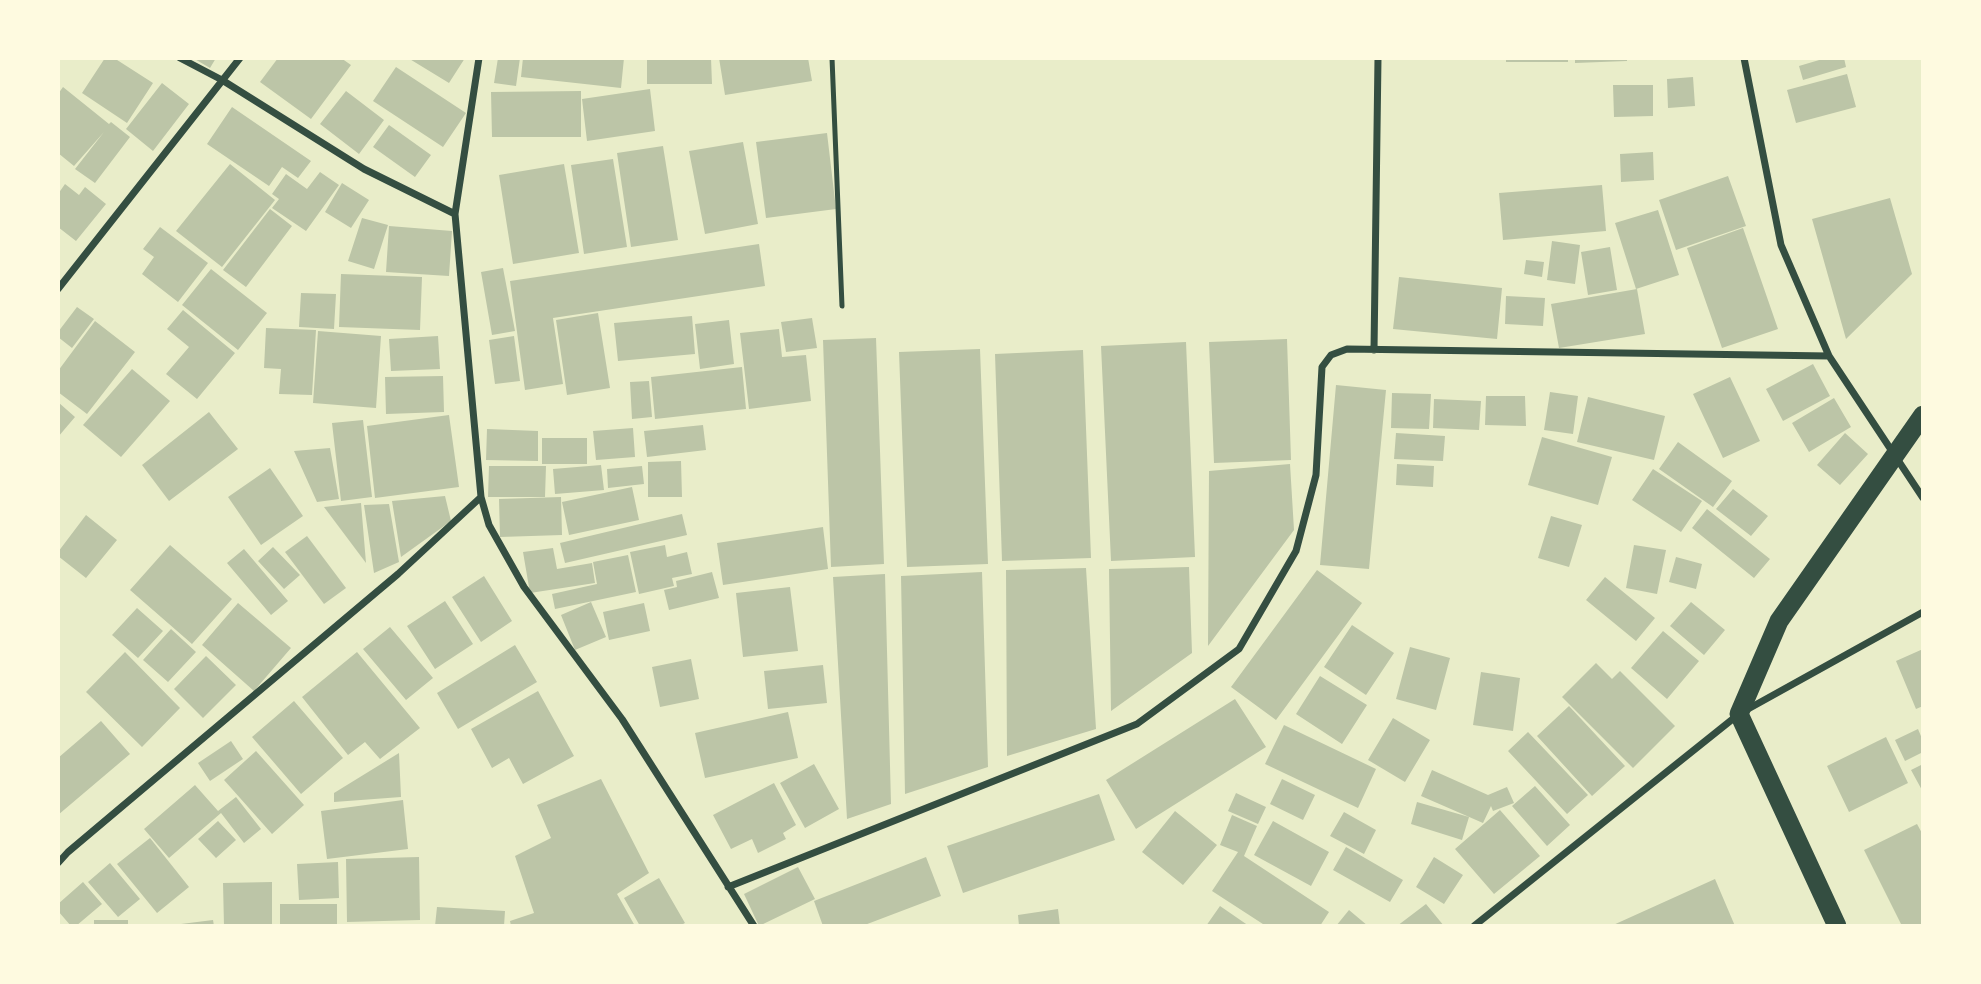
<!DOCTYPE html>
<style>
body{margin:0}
#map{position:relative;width:1981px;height:984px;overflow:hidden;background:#e9edc9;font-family:"Space Grotesk",sans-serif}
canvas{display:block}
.frame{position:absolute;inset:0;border:60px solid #fefae0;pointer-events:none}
</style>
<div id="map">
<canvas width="1981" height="984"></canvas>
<div class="frame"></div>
</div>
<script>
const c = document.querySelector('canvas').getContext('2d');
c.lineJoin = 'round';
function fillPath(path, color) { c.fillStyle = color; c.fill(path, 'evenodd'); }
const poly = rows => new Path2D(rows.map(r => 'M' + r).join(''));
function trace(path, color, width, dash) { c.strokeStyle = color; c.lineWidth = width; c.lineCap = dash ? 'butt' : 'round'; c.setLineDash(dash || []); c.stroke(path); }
const building = poly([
 [105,58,114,58,153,83,127,123,82,93],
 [193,58,216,58,210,68],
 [278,58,341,58,351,65,311,119,260,82],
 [408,58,465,58,449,83],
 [498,58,520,58,516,86,494,83],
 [523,58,624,58,621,88,521,77],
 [647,58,711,58,712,84,647,84],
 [719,58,808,58,812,81,725,95],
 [1506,58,1568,58,1568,62,1506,62],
 [1575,58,1627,58,1627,61,1575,63],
 [1826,58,1844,58,1846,67,1803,80,1799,66],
 [396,67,466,113,443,147,373,101],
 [1847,74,1856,107,1796,123,1787,90],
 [1693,77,1695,106,1668,108,1667,79],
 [162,83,189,104,153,151,126,129],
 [1613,85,1653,85,1653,116,1614,117],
 [63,87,109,124,111,122,130,137,95,183,75,169,104,132,74,166,58,153,58,94],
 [650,89,655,131,587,141,582,99],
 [346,91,384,120,359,154,320,124],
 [581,91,581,137,492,137,491,92],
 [232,107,311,161,298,178,282,167,269,186,207,144],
 [389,125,431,155,415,177,373,147],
 [827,133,836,209,766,218,756,142],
 [743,142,758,224,705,234,689,151],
 [663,146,678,240,631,247,617,153],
 [1653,152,1654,180,1621,182,1620,154],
 [613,159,627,247,584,254,571,165],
 [230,164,275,200,222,267,176,231],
 [564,164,579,253,513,264,499,175],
 [320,172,339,185,306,231,272,208,279,199,272,194,286,174,307,189],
 [1728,176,1746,226,1676,250,1659,200],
 [342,183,369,200,351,228,325,212],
 [65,184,79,195,85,187,106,204,76,241,58,227,58,194],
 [1602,185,1606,231,1503,240,1499,193],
 [1890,198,1912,274,1846,339,1812,219],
 [270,209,292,226,246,287,223,270],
 [1658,210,1679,275,1636,289,1615,223],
 [362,218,388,225,374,269,348,261],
 [389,226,452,231,449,276,386,272],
 [160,227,208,263,178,302,142,274,154,257,143,249],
 [1743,228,1778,329,1722,348,1687,248],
 [1552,241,1580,245,1575,284,1547,280],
 [759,244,765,286,553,318,563,384,525,390,510,281],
 [1610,247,1617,290,1588,295,1581,252],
 [1526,260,1544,262,1542,277,1524,274],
 [503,268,515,331,492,335,481,272],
 [211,269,267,313,238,350,182,305],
 [341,274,422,277,420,330,339,327],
 [1399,277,1502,288,1497,339,1393,329],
 [1637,289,1645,334,1559,348,1551,304],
 [301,293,336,294,334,329,299,327],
 [1506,296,1545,298,1543,326,1505,324],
 [77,307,94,319,72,348,58,337,58,332],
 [183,310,235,353,197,399,166,374,189,347,167,329],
 [598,313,610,388,567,395,556,320],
 [692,316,695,354,618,361,614,323],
 [812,318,817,348,786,352,781,322],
 [729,320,734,364,700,369,695,324],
 [95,321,135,352,87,414,58,392,58,371],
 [266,328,316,330,312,395,279,394,281,369,264,368],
 [779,329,782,357,806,355,811,401,749,409,740,333],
 [318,331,381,336,376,408,313,403],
 [438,336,440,369,391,371,389,339],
 [514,336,520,381,495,384,489,340],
 [876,338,884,564,831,567,823,340],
 [1287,339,1291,460,1214,463,1209,342],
 [1186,342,1195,557,1111,561,1101,346],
 [980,349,988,564,907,567,899,352],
 [1083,350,1091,558,1002,561,995,354],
 [1813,364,1830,396,1783,421,1766,389],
 [742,367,746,409,655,419,651,377],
 [132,369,170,401,121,457,83,425],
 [443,376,444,412,386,414,385,377],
 [1730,377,1760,441,1723,458,1693,394],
 [649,381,652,417,632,419,630,382],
 [1336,385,1386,390,1369,569,1320,565],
 [1550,392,1578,396,1573,434,1544,430],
 [1392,393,1431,394,1429,429,1391,428],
 [1486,396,1525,396,1526,426,1485,425],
 [1588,397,1665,416,1654,460,1577,442],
 [1834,398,1851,427,1809,452,1792,423],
 [1434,399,1481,401,1479,430,1433,428],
 [58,402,75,417,58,437],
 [209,412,238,449,169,501,142,465],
 [449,415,459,487,375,498,367,426],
 [363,420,372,497,341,501,332,423],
 [703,425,706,450,647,457,644,431],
 [633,428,635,457,596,460,593,431],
 [487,429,538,431,538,461,486,460],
 [1396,433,1445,436,1443,461,1394,459],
 [1845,433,1868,454,1840,485,1817,465],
 [1542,437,1612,457,1598,505,1528,485],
 [542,438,587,438,587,464,542,464],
 [1678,442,1732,481,1713,507,1659,469],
 [330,448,339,499,317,502,294,451],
 [681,461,682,497,648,497,648,462],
 [1290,464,1294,530,1208,646,1209,471],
 [1397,464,1434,466,1433,487,1396,485],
 [601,465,604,490,555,494,553,469],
 [489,466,546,466,545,497,488,497],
 [642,466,644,484,608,488,607,469],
 [270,468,303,516,261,545,228,497],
 [1653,469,1702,501,1681,532,1632,500],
 [632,487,639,520,569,535,562,502],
 [1733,489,1768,516,1751,536,1716,509],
 [445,496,451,521,401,557,392,501],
 [561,497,562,535,500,537,499,499],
 [361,503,366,563,324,507],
 [389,504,399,562,374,573,364,505],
 [1707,509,1770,559,1754,578,1692,528],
 [682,514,687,535,565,563,560,543],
 [86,515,117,540,86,578,58,556,58,552],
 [1551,516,1582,525,1569,567,1538,558],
 [823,527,828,569,723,585,717,543],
 [307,536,346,588,324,604,285,552],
 [170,545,232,599,192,644,130,590],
 [665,545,667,557,687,552,692,574,672,578,674,586,639,594,630,552],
 [1634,545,1666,550,1657,594,1626,588],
 [273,547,300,575,284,589,258,561],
 [553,548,557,569,592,563,595,583,530,593,523,552],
 [244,549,288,601,271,615,227,563],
 [628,555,636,592,555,609,552,594,597,584,593,562],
 [1676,557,1702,564,1696,589,1669,582],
 [1189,567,1192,653,1111,711,1109,569],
 [1086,568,1096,729,1007,756,1006,570],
 [1317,570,1362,603,1276,720,1231,687],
 [712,572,719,598,669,610,664,590,677,587,676,581],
 [982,572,988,767,905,794,901,576],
 [885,574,891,804,847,819,833,577],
 [484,576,512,621,481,642,452,597],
 [1605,577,1655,618,1636,641,1586,600],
 [790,587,798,651,743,657,736,593],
 [445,601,473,644,435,669,407,626],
 [591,602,606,637,575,650,561,615],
 [1691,602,1725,630,1704,655,1670,626],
 [238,603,291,648,254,691,202,645],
 [644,603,650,631,609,640,603,612],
 [137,608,163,631,138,658,112,635],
 [1352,625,1394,653,1366,695,1324,667],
 [390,627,433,678,406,700,363,649],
 [171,629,196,652,168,682,143,660],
 [1663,631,1699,661,1667,699,1631,668],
 [515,645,537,682,458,729,437,693],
 [1410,647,1450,658,1436,710,1396,699],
 [1923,649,1923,706,1916,709,1896,661],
 [125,652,180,708,142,747,86,692],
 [357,652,420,728,380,759,365,742,348,755,302,697],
 [206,656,236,685,203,718,174,689],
 [691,659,699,699,660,707,652,667],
 [1596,663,1612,679,1620,671,1675,726,1633,768,1562,697],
 [823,665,827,703,768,709,764,671],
 [1481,672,1520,678,1513,731,1473,725],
 [1320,676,1367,705,1342,744,1296,714],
 [538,691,574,756,523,784,509,758,492,768,471,729],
 [1235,699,1266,747,1136,829,1106,780],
 [294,701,343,758,301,794,252,737],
 [1569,706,1625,766,1592,796,1537,736],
 [788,712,798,758,705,778,695,733],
 [1393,718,1430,740,1405,782,1368,760],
 [101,721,130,754,58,815,58,758],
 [1284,725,1376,769,1358,808,1265,764],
 [1918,729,1923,741,1923,752,1905,761,1895,740],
 [1528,732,1588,795,1567,814,1508,751],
 [1886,737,1908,783,1849,812,1827,766],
 [231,741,243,759,210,781,198,763],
 [256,751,304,805,272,834,224,780],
 [399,753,401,797,334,802,334,793],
 [814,764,839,809,805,828,780,783],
 [1923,764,1923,792,1911,770],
 [1432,770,1488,795,1507,787,1514,803,1493,811,1491,806,1483,823,1421,796],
 [601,779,649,873,617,894,635,926,511,926,510,921,534,913,515,856,551,838,537,805],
 [1282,779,1315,795,1303,820,1270,804],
 [774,783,796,825,783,833,786,839,758,853,752,839,731,849,713,815],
 [195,785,218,811,236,797,261,829,244,843,221,813,169,858,144,829],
 [1535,786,1570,825,1547,846,1512,806],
 [1236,793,1266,807,1258,824,1228,811],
 [1099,794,1115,840,963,893,947,846],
 [403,800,408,849,327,859,321,811],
 [1417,802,1469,817,1462,840,1411,824],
 [1500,810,1540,856,1494,894,1455,849],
 [1175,811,1217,845,1183,885,1142,852],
 [1344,812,1376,830,1364,854,1330,836],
 [1232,815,1257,826,1244,856,1329,912,1320,926,1266,926,1212,891,1238,852,1220,845],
 [218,821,236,840,216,858,198,839],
 [1273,821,1329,852,1311,886,1254,855],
 [1917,824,1923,835,1923,926,1902,926,1864,850],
 [150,838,189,887,157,913,117,864],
 [1346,847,1403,880,1390,902,1333,870],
 [419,857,420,920,347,922,346,859],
 [926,857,941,896,862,926,823,926,814,901],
 [1434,857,1463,875,1444,904,1416,887],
 [338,862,339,898,299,900,297,864],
 [110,863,140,899,118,917,88,882],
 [798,867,815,899,759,926,744,894],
 [659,878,685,923,679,926,640,926,624,898],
 [1715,879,1735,926,1611,926],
 [83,882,102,904,76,926,71,926,58,911,58,904],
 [272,882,272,926,224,926,223,883],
 [280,904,337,904,337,926,280,926],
 [1426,904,1444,926,1397,926],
 [1220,906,1249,926,1206,926],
 [437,907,505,911,504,926,435,926],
 [1058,909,1060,926,1019,926,1018,915],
 [1349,910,1368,926,1336,926],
 [94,920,128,920,128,926,94,926],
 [213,920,214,926,173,926,173,925]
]);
const service = poly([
 [832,58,842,306]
]);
const minor = poly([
 [180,58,222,80,364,169,455,214],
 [1744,58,1781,245,1829,356,1923,498],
 [58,289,240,58],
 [1374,350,1378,58],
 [481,497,489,525,524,587,622,719,754,926],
 [58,863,68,852,398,574,481,497,455,214,479,58],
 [728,887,1137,724,1239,649,1296,551,1316,475,1322,367,1331,355,1347,349,1829,356],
 [1474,926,1739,714,1923,612]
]);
const trunk = poly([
 [1837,926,1739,714,1779,621,1923,415]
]);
fillPath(building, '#bcc5a7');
trace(service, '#344e41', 5);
trace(minor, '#344e41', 7);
trace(trunk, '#344e41', 19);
</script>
